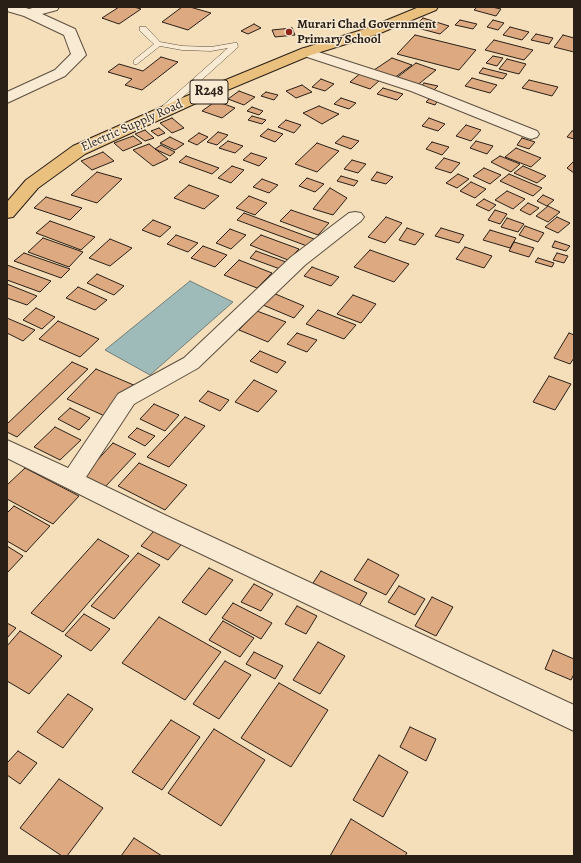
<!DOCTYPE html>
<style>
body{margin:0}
#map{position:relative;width:581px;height:863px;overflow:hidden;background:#f5dfbb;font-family:Alegreya,serif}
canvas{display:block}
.frame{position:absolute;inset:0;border:8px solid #291f16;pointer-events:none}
</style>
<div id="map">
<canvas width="581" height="863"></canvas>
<div class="frame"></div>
</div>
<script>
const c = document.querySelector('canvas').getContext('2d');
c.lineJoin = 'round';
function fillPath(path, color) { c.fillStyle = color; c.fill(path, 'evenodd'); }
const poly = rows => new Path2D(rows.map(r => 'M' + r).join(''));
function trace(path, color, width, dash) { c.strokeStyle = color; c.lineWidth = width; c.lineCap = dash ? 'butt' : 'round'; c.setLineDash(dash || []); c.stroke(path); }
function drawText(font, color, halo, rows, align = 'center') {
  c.font = font + ' Alegreya,serif'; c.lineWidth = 3; c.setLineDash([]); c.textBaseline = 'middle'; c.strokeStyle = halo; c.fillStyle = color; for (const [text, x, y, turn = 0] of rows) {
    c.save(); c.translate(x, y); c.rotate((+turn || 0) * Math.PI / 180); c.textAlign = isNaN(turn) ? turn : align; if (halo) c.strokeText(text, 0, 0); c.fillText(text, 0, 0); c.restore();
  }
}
const water = poly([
 [190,281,233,302,150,375,105,350,190,281]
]);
const building = poly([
 [119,7,134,7,141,9,119,24,102,18,119,7],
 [182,7,190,7,211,13,188,30,162,22,182,7],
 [477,7,492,7,501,9,496,16,474,10,477,7],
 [423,18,449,26,440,34,414,27,423,18],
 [460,20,477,24,473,29,455,25,460,20],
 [493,20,504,23,498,30,487,27,493,20],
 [254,24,261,28,248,34,241,31,254,24],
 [510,27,529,32,522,40,503,35,510,27],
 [292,28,295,35,275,37,272,30,292,28],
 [536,34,553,38,549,44,531,40,536,34],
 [415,35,476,50,459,70,397,54,415,35],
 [563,35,574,38,574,52,554,47,563,35],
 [494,40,533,50,524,60,485,50,494,40],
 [493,56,503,58,497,66,486,63,493,56],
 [161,57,178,62,142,90,125,85,132,79,108,72,119,64,143,71,161,57],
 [392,58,412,65,394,78,374,70,392,58],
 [507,59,526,64,519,74,499,69,507,59],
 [416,63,436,70,415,87,395,79,416,63],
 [483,68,507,74,503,79,479,73,483,68],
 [362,72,381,79,370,89,350,82,362,72],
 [472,78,497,85,490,93,465,86,472,78],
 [321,79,334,84,325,91,312,87,321,79],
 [529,80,558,87,552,96,522,88,529,80],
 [424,83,438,86,433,91,420,88,424,83],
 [302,85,312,92,296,98,286,91,302,85],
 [383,88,403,94,397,100,377,94,383,88],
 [239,91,255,97,244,105,228,99,239,91],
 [266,92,278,95,274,100,261,96,266,92],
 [341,98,356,103,349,109,334,104,341,98],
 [430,98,438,100,435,105,426,102,430,98],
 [216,101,235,108,222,118,202,111,216,101],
 [319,106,339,114,322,124,303,113,319,106],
 [252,107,263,111,259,115,247,111,252,107],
 [252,116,266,120,262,124,248,120,252,116],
 [172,118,184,128,172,133,160,123,172,118],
 [429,118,445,124,438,131,422,126,429,118],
 [286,120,301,125,294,133,278,127,286,120],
 [466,125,481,130,471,141,456,136,466,125],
 [159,128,165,133,158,136,151,131,159,128],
 [268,129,283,134,275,142,260,136,268,129],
 [145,130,154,138,145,141,135,134,145,130],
 [572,131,574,131,574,139,567,137,572,131],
 [218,132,228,135,217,145,207,142,218,132],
 [199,133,208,137,197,145,188,141,199,133],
 [133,136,142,143,123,151,114,143,133,136],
 [343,136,359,141,351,149,335,143,343,136],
 [170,137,184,144,175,150,160,143,170,137],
 [522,138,535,142,529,149,517,145,522,138],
 [228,141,243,146,235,153,219,148,228,141],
 [476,141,493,146,487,154,470,148,476,141],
 [432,142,449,147,442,155,426,149,432,142],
 [317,143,339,151,317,172,295,164,317,143],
 [149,144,168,159,153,166,133,150,149,144],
 [161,145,175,152,170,156,155,149,161,145],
 [516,148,541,158,531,167,505,157,516,148],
 [103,152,114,161,92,170,81,161,103,152],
 [251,153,267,158,259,166,243,160,251,153],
 [186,156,219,168,212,174,179,162,186,156],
 [500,156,520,164,511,172,491,162,500,156],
 [444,158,460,163,451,173,435,168,444,158],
 [352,160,366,164,358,173,344,169,352,160],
 [574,161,574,173,567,168,574,161],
 [232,166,244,170,231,183,218,178,232,166],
 [523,166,546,176,537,183,514,173,523,166],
 [484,168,501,175,490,184,473,176,484,168],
 [97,172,122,179,97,203,71,195,97,172],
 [377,172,393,177,386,184,371,180,377,172],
 [458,174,469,179,457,188,446,183,458,174],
 [509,174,542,188,533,196,500,181,509,174],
 [341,176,358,181,354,186,337,181,341,176],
 [307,178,324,184,315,192,299,186,307,178],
 [262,179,278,185,269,193,253,187,262,179],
 [471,182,486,189,475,198,460,191,471,182],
 [189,185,219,196,204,209,174,198,189,185],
 [330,188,347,198,333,215,313,209,330,188],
 [507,191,525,199,513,209,495,200,507,191],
 [543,195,554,200,547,206,537,201,543,195],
 [249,196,267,203,255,215,236,208,249,196],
 [46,197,82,208,70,220,34,208,46,197],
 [484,199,496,205,489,211,476,205,484,199],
 [528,203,539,208,530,215,520,210,528,203],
 [548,206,560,212,548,222,536,216,548,206],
 [291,210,329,223,318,235,280,221,291,210],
 [495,210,507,214,500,224,488,220,495,210],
 [244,213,314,239,307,246,237,220,244,213],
 [386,217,402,223,385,243,368,237,386,217],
 [557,217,570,223,558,233,545,227,557,217],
 [507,218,524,224,518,232,501,227,507,218],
 [153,220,171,227,160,237,142,230,153,220],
 [50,221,95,237,81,250,36,233,50,221],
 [525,226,544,233,538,242,519,235,525,226],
 [407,228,424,234,415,245,399,240,407,228],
 [441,228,464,235,459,243,435,236,441,228],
 [230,229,246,235,231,249,216,243,230,229],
 [490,230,516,238,510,248,483,240,490,230],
 [176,235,198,243,188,252,167,244,176,235],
 [261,235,299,249,288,260,250,245,261,235],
 [43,238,83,252,69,267,28,252,43,238],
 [110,239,132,248,110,266,89,258,110,239],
 [555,241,570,246,566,251,552,247,555,241],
 [514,242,534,248,529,257,509,251,514,242],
 [203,246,227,255,215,267,191,258,203,246],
 [465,247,492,256,484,268,456,259,465,247],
 [370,250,409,264,394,282,354,267,370,250],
 [256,251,286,262,280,269,250,258,256,251],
 [24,253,70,269,61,278,14,261,24,253],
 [557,253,568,256,564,263,553,260,557,253],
 [538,258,554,263,552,267,535,262,538,258],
 [239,260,272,273,257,288,224,275,239,260],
 [7,265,51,281,40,292,7,280,7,265],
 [312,267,339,277,331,286,304,276,312,267],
 [97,274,124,286,114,295,87,283,97,274],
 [7,284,37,296,27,305,7,298,7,284],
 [78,287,107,300,95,310,66,298,78,287],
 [273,293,304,306,294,318,263,305,273,293],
 [353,295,376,304,361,323,337,314,353,295],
 [36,308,55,317,42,329,23,320,36,308],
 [318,310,356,325,344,339,306,324,318,310],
 [257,311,286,322,268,342,239,330,257,311],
 [7,318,35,330,23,341,7,333,7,318],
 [58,321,99,339,80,357,39,339,58,321],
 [297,333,317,340,307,352,287,344,297,333],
 [569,333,574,335,574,358,570,364,554,358,569,333],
 [260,351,286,362,277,373,250,361,260,351],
 [72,362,88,369,17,437,7,432,7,424,72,362],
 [96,369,136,386,107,417,67,399,96,369],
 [549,376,571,384,555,410,533,402,549,376],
 [254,380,277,391,258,412,235,402,254,380],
 [208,391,229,400,220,411,199,401,208,391],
 [154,404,179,415,165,431,140,419,154,404],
 [70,408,90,418,79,430,58,419,70,408],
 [185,417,205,426,169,467,147,457,185,417],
 [55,427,81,440,60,460,34,447,55,427],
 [137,428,155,436,145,446,128,437,137,428],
 [113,443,136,454,104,488,82,477,113,443],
 [139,463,187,485,165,510,118,486,139,463],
 [25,468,79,496,53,524,7,499,7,485,25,468],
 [14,506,50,526,26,552,7,541,7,513,14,506],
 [159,525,186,539,168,560,141,546,159,525],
 [98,539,129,556,63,632,31,613,98,539],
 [7,546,23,556,7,573,7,546],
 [138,553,160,565,114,619,91,606,138,553],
 [368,559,399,575,386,595,354,580,368,559],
 [209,568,233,580,206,615,182,602,209,568],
 [321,571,367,593,359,606,313,583,321,571],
 [254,584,273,594,261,611,241,602,254,584],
 [399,586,425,599,415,615,388,602,399,586],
 [432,597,453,607,436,636,415,626,432,597],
 [233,603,272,623,261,639,222,618,233,603],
 [297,606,317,616,306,634,285,624,297,606],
 [84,614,110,629,91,651,65,635,84,614],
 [159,617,221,652,185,700,122,663,159,617],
 [223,621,254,638,240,657,209,640,223,621],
 [7,623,16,628,7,638,7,623],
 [20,631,62,656,29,694,7,681,7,646,20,631],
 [318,642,345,656,320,694,293,680,318,642],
 [553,650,574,659,574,674,571,680,545,669,553,650],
 [254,652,283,666,275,679,246,664,254,652],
 [225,661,251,675,219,719,193,704,225,661],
 [279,683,328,710,291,767,241,738,279,683],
 [68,694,93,709,63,748,37,732,68,694],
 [171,720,200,737,162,790,132,772,171,720],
 [410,727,436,739,426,761,400,747,410,727],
 [214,729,265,760,221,826,168,793,214,729],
 [18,751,37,763,20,784,7,775,7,763,18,751],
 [379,755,408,772,383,817,353,800,379,755],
 [59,779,103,808,67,856,62,856,20,828,59,779],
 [351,819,407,853,405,856,330,856,351,819],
 [134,838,162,856,121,856,134,838]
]);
const lane = poly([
 [140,27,146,27,160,42,182,46,211,47,234,43,237,43,238,47,164,114,161,114,157,112,158,110,228,48,211,51,182,50,160,46,137,64,134,64,134,60,154,44,140,31,140,27]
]);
const street = poly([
 [7,7,23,7,29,9,36,7,59,7,57,10,42,14,75,29,86,55,65,76,7,103,7,92,55,70,71,54,64,35,24,16,7,11,7,7],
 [306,48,421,85,537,131,539,134,537,137,531,139,525,137,411,91,301,55,299,52,301,49,306,48],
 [355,212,361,213,364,217,361,221,305,265,198,368,134,404,86,477,169,517,574,705,574,731,153,531,7,458,7,440,68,468,118,394,184,358,291,257,349,213,355,212]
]);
const primary = poly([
 [419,7,438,7,436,10,378,34,311,55,194,104,85,154,38,188,13,217,7,218,7,202,26,180,73,146,182,98,301,49,368,28,419,7]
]);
const markers = [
 [289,32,4,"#8f2418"]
];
const farPoinames = [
 ["Murari Chad Government",297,25],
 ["Primary School",297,40]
];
const farStreetnames = [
 ["Electric Supply Road",132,126,-24]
];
const shields = [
 [209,92,38]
];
const shieldNames = [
 ["R248",209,92]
];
fillPath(water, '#9fbbb9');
trace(water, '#707d78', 1);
fillPath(building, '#dca980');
trace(building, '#291f16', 1);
trace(lane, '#5c4f3f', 1);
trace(street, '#5c4f3f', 2);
trace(primary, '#291f16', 2);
fillPath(lane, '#f8ead3');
fillPath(street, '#f8ead3');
fillPath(primary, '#eac07e');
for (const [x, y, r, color] of markers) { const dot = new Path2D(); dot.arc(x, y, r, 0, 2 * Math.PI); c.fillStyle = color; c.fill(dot); trace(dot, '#f8ead3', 1.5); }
drawText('bold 13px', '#291f16', '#f8ead3', farPoinames, 'left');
drawText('13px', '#291f16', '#f8ead3', farStreetnames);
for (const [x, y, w] of shields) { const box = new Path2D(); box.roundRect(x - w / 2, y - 12, w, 24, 3); c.fillStyle = '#f8ead3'; c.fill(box); trace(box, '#291f16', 1); }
drawText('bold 14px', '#291f16', null, shieldNames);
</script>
